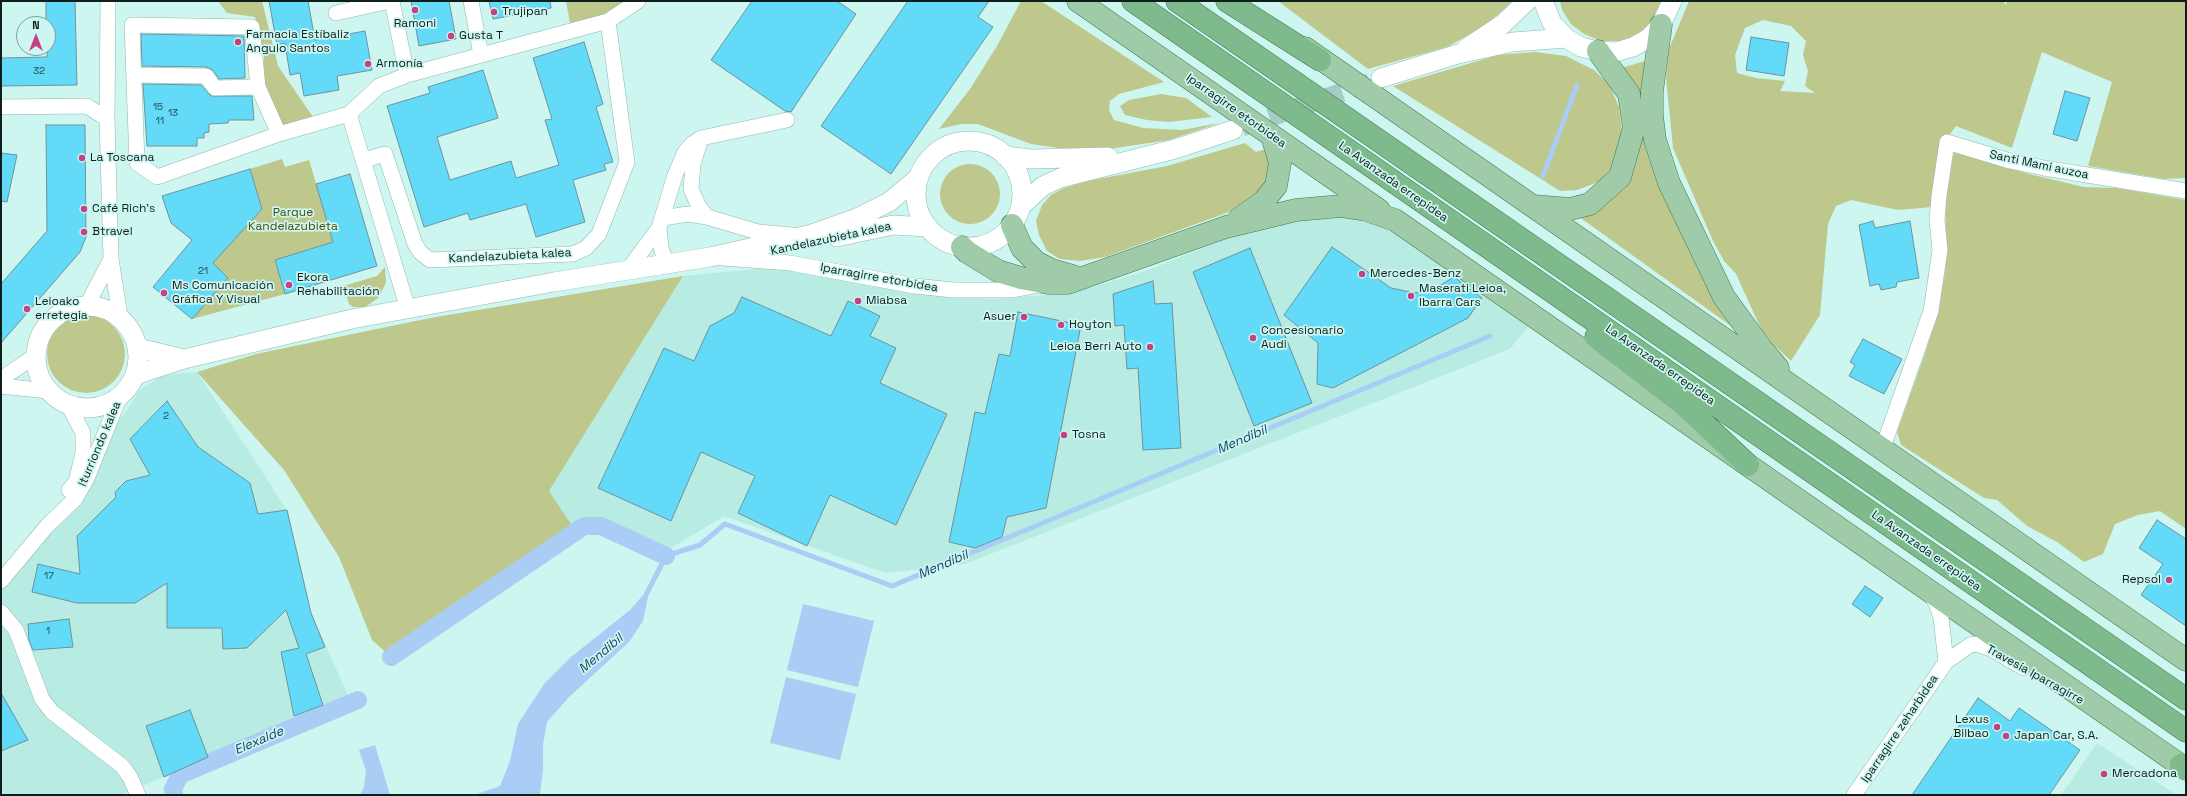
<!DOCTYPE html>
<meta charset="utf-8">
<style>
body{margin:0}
#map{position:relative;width:2187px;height:796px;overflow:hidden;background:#ccf6ef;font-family:"Space Grotesk",sans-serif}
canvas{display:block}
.frame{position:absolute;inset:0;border:2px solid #0e1e1b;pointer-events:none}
.north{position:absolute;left:16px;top:16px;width:40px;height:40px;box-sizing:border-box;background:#ccf6ef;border:1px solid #80a09a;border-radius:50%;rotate:0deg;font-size:11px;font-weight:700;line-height:16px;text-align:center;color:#0e1e1b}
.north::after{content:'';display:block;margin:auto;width:14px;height:18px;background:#c64184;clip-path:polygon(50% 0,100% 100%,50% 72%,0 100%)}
</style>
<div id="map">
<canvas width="2187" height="796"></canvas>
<div class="frame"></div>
<div class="north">N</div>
</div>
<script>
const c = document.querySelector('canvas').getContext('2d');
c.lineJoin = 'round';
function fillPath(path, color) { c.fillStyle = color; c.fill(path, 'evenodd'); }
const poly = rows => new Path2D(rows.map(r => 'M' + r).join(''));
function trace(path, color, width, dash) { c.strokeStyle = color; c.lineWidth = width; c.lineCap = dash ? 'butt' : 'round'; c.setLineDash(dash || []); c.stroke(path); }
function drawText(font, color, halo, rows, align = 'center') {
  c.font = font + ' "Space Grotesk",sans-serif'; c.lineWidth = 3.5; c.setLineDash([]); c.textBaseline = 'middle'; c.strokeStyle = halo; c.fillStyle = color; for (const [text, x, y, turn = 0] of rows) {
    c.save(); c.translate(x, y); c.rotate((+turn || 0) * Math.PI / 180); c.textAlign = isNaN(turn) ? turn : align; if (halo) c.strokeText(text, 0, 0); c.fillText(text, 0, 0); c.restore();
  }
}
const built = poly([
 [1327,213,1378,224,1460,274,1530,324,1510,349,965,564,885,573,724,516,671,548,592,516,571,524,549,491,683,276,775,267,939,295,992,299,1046,295,1090,288,1151,269,1251,229],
 [197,372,287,510,311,613,348,695,122,795,1,795,1,581,87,478,100,441,125,413,140,390,163,375],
 [2097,743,2177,795,2061,795]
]);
const green = poly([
 [218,1,262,1,278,66,313,117,283,126,261,94,264,56,255,17,227,13],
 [566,1,628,1,605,15,570,23],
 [1021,1,1041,1,1164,82,1119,94,1110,101,1109,110,1114,120,1143,128,1182,130,1219,123,1169,140,1102,150,1065,149,1031,144,978,124,961,124,939,129,970,89,997,46],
 [1278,1,1513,1,1485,26,1447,47,1368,69],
 [1560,1,1662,1,1651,23,1637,35,1619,41,1601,41,1584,34,1571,24,1562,10],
 [1689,1,2003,1,2006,5,2007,1,2186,1,2186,178,2164,179,2088,166,2112,82,2042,52,2012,148,1956,126,1942,145,1932,207,1898,210,1851,200,1836,206,1828,224,1820,315,1791,361,1774,345,1761,329,1736,274,1724,261,1713,241,1673,148,1666,77,1669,49],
 [1763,20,1791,26,1806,41,1803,55,1808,71,1805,86,1815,93,1780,91,1785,81,1756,78,1737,73,1735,55,1745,28],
 [1535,52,1566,56,1594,70,1609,84,1619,107,1622,132,1618,153,1610,170,1601,181,1577,190,1560,191,1393,86,1498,55],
 [1645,61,1645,98,1738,331,1575,214,1605,204,1624,189,1633,173,1639,151,1618,69],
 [1161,94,1186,98,1212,117,1169,122,1147,120,1125,115,1120,106,1129,100],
 [1245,143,1256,152,1266,149,1269,156,1267,182,1254,196,1229,212,1105,257,1080,261,1060,259,1047,251,1039,235,1036,221,1042,205,1051,195,1064,188,1088,181,1167,166],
 [1954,152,2029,174,2084,187,2117,188,2186,200,2186,529,2160,511,2138,515,2115,524,2103,554,2084,562,2057,542,2027,526,1997,500,1984,498,1901,445,1897,432,1927,348,1939,304,1945,273,1947,252,1945,204],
 [282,159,285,167,309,160,333,240,331,243,275,260,285,294,192,319,228,278,207,259,227,247,262,209,250,169],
 '940 194a30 30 0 1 1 60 0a30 30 0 1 1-60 0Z',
 [385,267,386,283,378,298,365,307,353,307,349,304,343,286,377,276],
 [683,276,549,491,571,524,391,657,372,640,339,557,284,470,197,372,256,354,430,318],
 '47 354a39 39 0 1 1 78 0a39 39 0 1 1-78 0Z'
]);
const water = poly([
 [650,587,643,621,629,642,569,697,547,722,543,745,543,770,540,795,469,795,477,794,500,786,510,761,518,724,544,684,571,657,630,610],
 [803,604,874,621,858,687,787,670],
 [786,677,856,694,840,760,770,743],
 [375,745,390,795,360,795,364,787,366,771,359,750]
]);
const stream = poly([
 [1543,176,1577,85],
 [647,593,666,556,700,545,725,524,892,586,1490,336]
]);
const canal = poly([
 [391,657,584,526,601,526,666,556],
 [174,795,173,789,180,775,358,700]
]);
const building = poly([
 [46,1,75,1,77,85,1,86,1,58,47,57,48,24,46,24,46,1],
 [269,1,308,1,315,40,365,31,372,70,337,76,339,90,304,96,300,73,290,75,285,43,277,45,269,1],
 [411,1,449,1,456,39,419,46,411,1],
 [489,1,550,1,551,8,493,19,489,1],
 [752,1,837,1,856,14,791,112,785,111,711,60,752,1],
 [908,1,989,1,978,17,993,27,891,174,821,126,908,1],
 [141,34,244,36,245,78,219,79,213,70,206,67,142,66,141,34],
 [1751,37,1789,43,1784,76,1746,70,1751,37],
 [584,42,603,104,596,107,613,162,604,164,606,170,573,180,585,222,536,237,526,204,470,220,468,213,424,227,387,106,430,93,428,87,483,70,498,118,437,137,450,180,511,161,516,178,559,165,545,120,552,119,533,58,584,42],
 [143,84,201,85,211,96,252,96,254,120,229,120,228,123,209,124,209,132,204,133,204,138,197,138,197,146,147,146,143,84],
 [2065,91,2090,98,2077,141,2053,134,2065,91],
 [46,125,85,125,86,237,80,252,1,343,1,284,47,231,46,125],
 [1,153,17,155,7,202,1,201,1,153],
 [250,169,262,209,213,263,228,278,192,319,153,287,192,240,171,223,162,196,250,169],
 [350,174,377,266,285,294,275,260,333,242,316,184,350,174],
 [1873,221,1875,228,1910,221,1919,278,1897,282,1896,287,1881,290,1879,284,1870,286,1859,225,1873,221],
 [1332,247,1391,288,1415,293,1437,287,1454,277,1482,298,1468,318,1333,388,1317,384,1318,343,1284,315,1332,247],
 [1250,248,1312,403,1254,426,1193,272,1250,248],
 [1153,281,1155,304,1172,303,1181,448,1143,450,1138,368,1127,369,1124,325,1115,326,1113,294,1153,281],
 [742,297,831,336,848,301,880,316,870,336,896,348,880,383,947,414,896,525,830,495,807,546,738,513,755,476,701,452,671,521,598,488,664,348,694,361,710,326,734,313,742,297],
 [1018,312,1081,325,1046,508,1007,517,1002,537,975,548,949,542,975,412,985,414,999,354,1010,356,1018,312],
 [1863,339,1902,359,1884,394,1849,376,1855,365,1850,362,1863,339],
 [167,401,198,447,250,483,258,514,287,510,311,613,325,647,306,654,323,705,294,716,281,652,299,648,286,610,247,648,223,649,222,628,167,628,167,583,135,603,77,603,32,592,38,564,80,574,77,536,116,497,115,492,126,481,150,475,130,439,167,401],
 [2157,520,2186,539,2186,626,2141,595,2163,564,2139,548,2157,520],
 [1865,586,1883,598,1870,617,1852,604,1865,586],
 [69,619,73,647,33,650,29,640,28,624,69,619],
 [1,693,28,740,1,751,1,693],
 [1978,698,2010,721,2019,708,2080,750,2049,795,1912,795,1978,698],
 [190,710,208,757,164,777,146,726,190,710]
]);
const tertiaryTunnel = poly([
 [1242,127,1372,82]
]);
const minor = poly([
 [108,1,107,119,111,259,120,316],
 [392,1,407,75],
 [471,1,481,55],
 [336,13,390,1],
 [134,75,206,76,215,88,258,87],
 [1,107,87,106,107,119],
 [349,114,408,309],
 [279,134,258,87,252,27,132,25,137,163,157,177,279,134,349,114,379,86,407,75,608,21,638,1],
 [701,138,693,164,691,189,699,207,707,217],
 [364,160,385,154,415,244,420,252,430,260,573,254,586,248,599,234,627,162,608,21],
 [663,218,688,214,707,217,758,232,792,235],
 [659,228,661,247,666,265],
 [723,258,790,263,915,286,953,290,1013,290,1039,285],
 [627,271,659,228,675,175,685,152,692,144,701,138,787,120],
 [87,305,111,259],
 [1,379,35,356],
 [1,386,48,391],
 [68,404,83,433,83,453,76,482,69,490],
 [1882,450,1931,311,1940,250,1937,220,1939,196,1947,142,2010,161,2044,168,2186,191],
 [1,581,47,526,75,499,87,478,120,396],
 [1930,594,1936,603,1941,618,1946,662],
 [1,612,16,630,42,699,52,712,122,766,130,777,138,795],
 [1854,795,1946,662,1970,645,1976,644,1991,649,2024,668]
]);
const tertiary = poly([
 [1543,1,1552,23,1566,38,1581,47,1598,51,1616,52,1633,47,1649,38,1661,25,1672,1],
 [1467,48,1503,24,1527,1],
 [1381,78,1458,54,1513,42,1566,38],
 '916 194a53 53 0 1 1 106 0a53 53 0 1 1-106 0Z',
 [1005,156,1031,159,1108,157],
 [1021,206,1043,186,1060,178,1175,149,1233,130],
 [837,237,893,225,927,227],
 '36 357a51 51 0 1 1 102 0a51 51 0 1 1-102 0Z',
 [138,348,184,359],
 [135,375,184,359,352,319,554,282,710,257,812,234,857,218,889,202,919,177]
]);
const primary = poly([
 [1078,1,1379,210],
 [1661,25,1652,91,1652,116,1655,140,1669,183,1724,297,1761,348,1778,368],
 [1305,48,2186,660],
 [1534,206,1570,209,1590,204,1620,177,1634,128,1629,94,1598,51],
 [1239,219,1264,201,1276,186,1280,163,1272,136],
 [1012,225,1022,248,1036,262,1052,270,1073,276],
 [962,247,967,252,998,271,1021,278,1048,283,1068,283,1226,227,1296,210,1341,206,1366,210,1395,220,2186,769]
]);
const trunk = poly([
 [1133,1,2186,731],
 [1177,1,2186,699],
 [1227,1,1320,60],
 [1596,337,1683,404,1748,465],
 [2181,765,2186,768]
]);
const markers = [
 [415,10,4,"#c64184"],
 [494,12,4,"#c64184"],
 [451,36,4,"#c64184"],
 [238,42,4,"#c64184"],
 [368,64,4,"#c64184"],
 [82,158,4,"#c64184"],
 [84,209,4,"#c64184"],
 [84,232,4,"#c64184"],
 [1362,274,4,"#c64184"],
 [289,285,4,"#c64184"],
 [164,293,4,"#c64184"],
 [1411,296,4,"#c64184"],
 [858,301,4,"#c64184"],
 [27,309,4,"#c64184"],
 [1024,317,4,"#c64184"],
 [1061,325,4,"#c64184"],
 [1253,338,4,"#c64184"],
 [1150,347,4,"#c64184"],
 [1064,435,4,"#c64184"],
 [2169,580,4,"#c64184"],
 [1997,727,4,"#c64184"],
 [2006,736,4,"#c64184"],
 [2104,774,4,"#c64184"]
];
const numberNames = [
 ["32",39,71],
 ["15",158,107],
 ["13",173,113],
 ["11",160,121],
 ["21",203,271],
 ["2",166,416],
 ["17",49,576],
 ["1",48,631]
];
const poiNames = [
 ["Trujipan",502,12],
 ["Ramoni",415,24,"center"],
 ["Farmacia Estíbaliz",246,35],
 ["Angulo Santos",246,49],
 ["Gusta T",459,36],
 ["Armonía",376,64],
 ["La Toscana",90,158],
 ["Café Rich's",92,209],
 ["Btravel",92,232],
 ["Mercedes-Benz",1370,274],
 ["Ekora",297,278],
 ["Rehabilitación",297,292],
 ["Ms Comunicación",172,286],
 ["Gráfica Y Visual",172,300],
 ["Maserati Leioa,",1419,289],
 ["Ibarra Cars",1419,303],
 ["Miabsa",866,301],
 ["Leioako",35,302],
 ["erretegia",35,316],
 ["Asuer",1016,317,"right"],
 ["Hoyton",1069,325],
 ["Concesionario",1261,331],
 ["Audi",1261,345],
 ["Leioa Berri Auto",1142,347,"right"],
 ["Tosna",1072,435],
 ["Repsol",2161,580,"right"],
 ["Lexus",1989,720,"right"],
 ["Bilbao",1989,734,"right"],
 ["Japan Car, S.A.",2014,736],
 ["Mercadona",2112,774]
];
const streetNames = [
 ["Iparragirre etorbidea",1236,111,35],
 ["Santi Mami auzoa",2039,165,12],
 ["La Avanzada errepidea",1393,182,35],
 ["Kandelazubieta kalea",831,239,-12],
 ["Kandelazubieta kalea",510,256,-3],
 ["Iparragirre etorbidea",879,278,10],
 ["La Avanzada errepidea",1660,365,35],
 ["Iturriondo kalea",100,444,-67],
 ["La Avanzada errepidea",1926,551,35],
 ["Travesía Iparragirre",2035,675,29],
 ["Iparragirre zeharbidea",1900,729,-56]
];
const parkNames = [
 ["Parque",293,213],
 ["Kandelazubieta",293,227]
];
const waterNames = [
 ["Mendibil",1242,440,-23],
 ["Mendibil",943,565,-23],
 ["Mendibil",601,654,-40],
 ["Elexalde",259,741,-23]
];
fillPath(built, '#b8ece3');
fillPath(green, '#bfc88c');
fillPath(water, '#a9cdf5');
trace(stream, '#a9cdf5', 5);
trace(canal, '#a9cdf5', 18);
fillPath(building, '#63daf8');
trace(building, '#6d939e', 1);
trace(tertiaryTunnel, '#a6cbc5', 19, [19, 10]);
trace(minor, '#8fb8b1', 16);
trace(tertiary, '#8fb8b1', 20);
trace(primary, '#437852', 23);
trace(trunk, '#437852', 23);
trace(minor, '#fff', 15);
trace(tertiary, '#fff', 19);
trace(primary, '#9fcba9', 22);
trace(trunk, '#7fba8c', 22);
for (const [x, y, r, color] of markers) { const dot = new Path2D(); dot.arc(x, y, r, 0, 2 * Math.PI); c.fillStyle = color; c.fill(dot); trace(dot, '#ccf6ef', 1.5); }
drawText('10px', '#234d52', null, numberNames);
drawText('12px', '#0e1e1b', '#ccf6ef', poiNames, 'left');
drawText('12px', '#0e1e1b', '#ccf6ef', streetNames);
drawText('12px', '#484e0a', '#ccf6ef', parkNames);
drawText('italic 13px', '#17426c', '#ccf6ef', waterNames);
</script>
